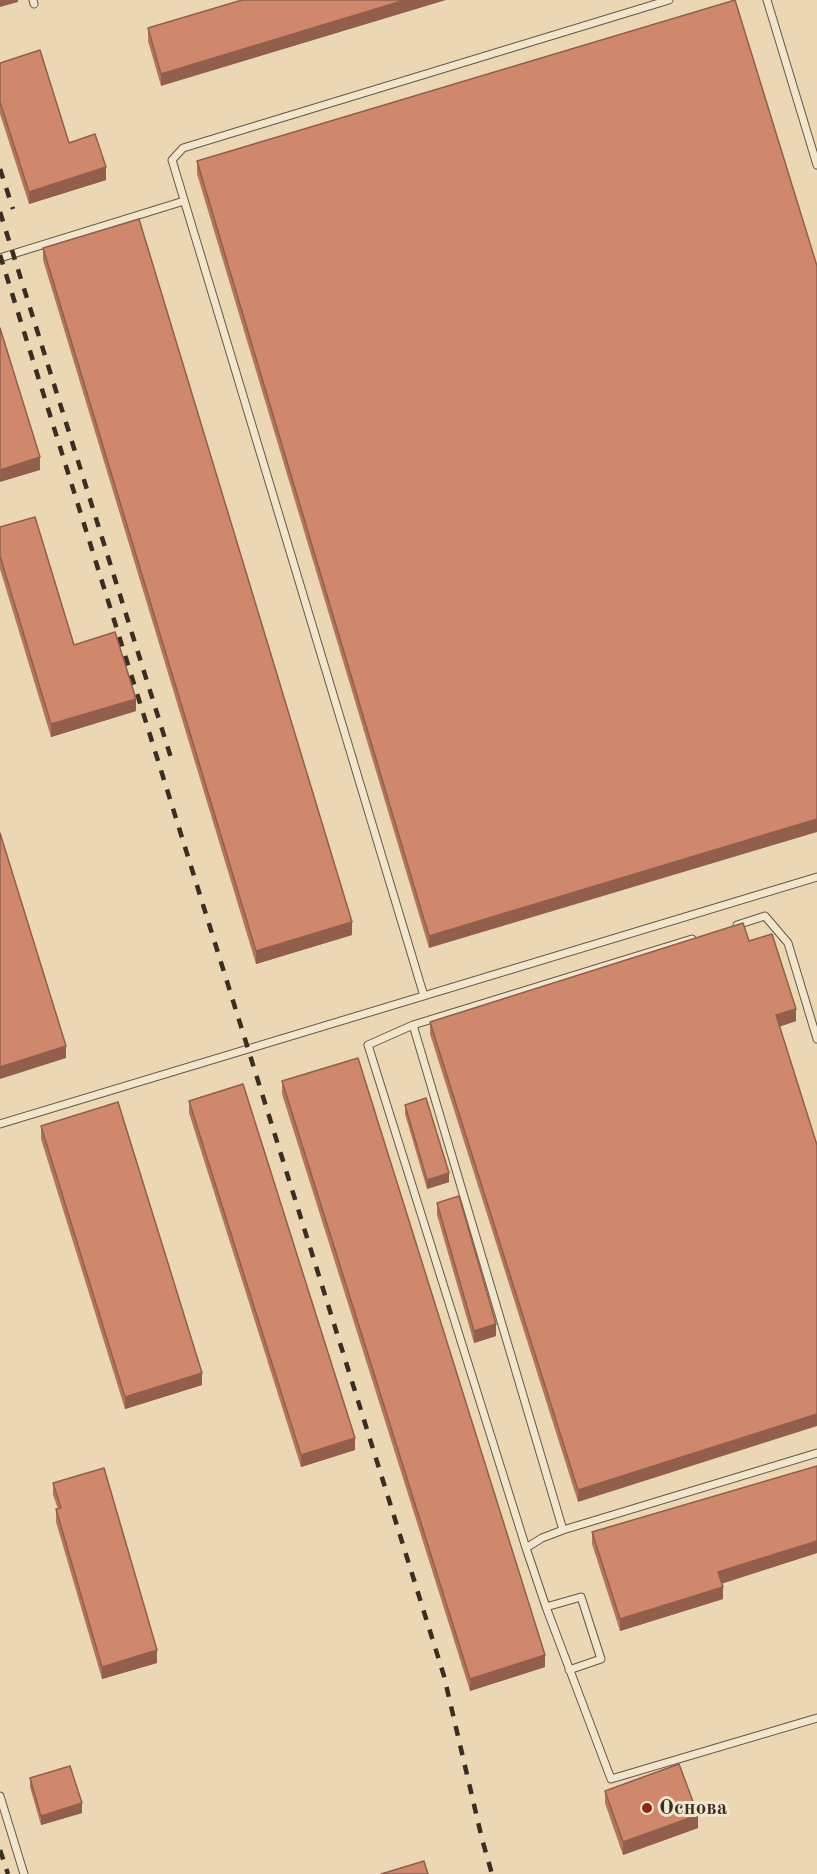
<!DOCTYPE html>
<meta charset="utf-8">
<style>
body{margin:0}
canvas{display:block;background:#ebd7b4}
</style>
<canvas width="817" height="1874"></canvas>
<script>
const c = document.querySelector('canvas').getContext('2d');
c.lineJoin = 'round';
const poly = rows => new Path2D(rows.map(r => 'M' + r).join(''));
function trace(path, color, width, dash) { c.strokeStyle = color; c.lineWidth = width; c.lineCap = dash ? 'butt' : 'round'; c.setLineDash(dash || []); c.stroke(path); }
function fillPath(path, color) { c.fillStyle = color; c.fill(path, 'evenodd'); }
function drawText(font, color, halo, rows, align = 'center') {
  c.font = font + ' "Old Standard TT",serif'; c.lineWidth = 6; c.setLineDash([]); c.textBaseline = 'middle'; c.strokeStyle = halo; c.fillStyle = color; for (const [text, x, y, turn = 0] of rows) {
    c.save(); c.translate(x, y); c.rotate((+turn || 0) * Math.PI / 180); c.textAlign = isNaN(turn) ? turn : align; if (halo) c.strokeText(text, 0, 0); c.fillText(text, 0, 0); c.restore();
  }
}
const lane = poly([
 [33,0,34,4],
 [767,0,817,165],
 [0,258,184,201],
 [737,925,765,916,788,943,817,1039],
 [424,996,172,160,183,148,669,0],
 [413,1025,563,1530],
 [0,1124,817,877],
 [817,1453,563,1530,542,1538,526,1548,546,1607,611,1779,817,1718],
 [526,1548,368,1045,413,1025,692,939],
 [546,1607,581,1597,601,1659,569,1670],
 [0,1796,24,1874]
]);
const rail = poly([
 [0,169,13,209],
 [0,212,172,761],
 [0,255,444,1676,482,1839,492,1874],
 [0,1850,8,1874]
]);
const wall = poly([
 [242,0,161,86,148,41,148,28],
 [0,63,69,143,106,180,29,204,0,114],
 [197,161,817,266,429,948,197,174],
 [43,248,352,935,256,964,43,260],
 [0,527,74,645,136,711,51,737,0,569],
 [749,941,796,1021,780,1026,578,1502,430,1034,430,1022],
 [282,1081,545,1667,470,1691,282,1094],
 [189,1101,355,1450,301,1467,189,1113],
 [405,1105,449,1182,427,1189,405,1114],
 [41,1126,202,1385,125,1409,41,1139],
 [437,1203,496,1336,474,1343,437,1215],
 [817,1466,817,1553,722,1583,723,1599,620,1631,592,1544,592,1532],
 [53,1483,157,1663,102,1679,56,1522,56,1509,58,1509,53,1495],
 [30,1778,82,1813,41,1825,30,1787],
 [605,1791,698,1828,623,1855,605,1803]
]);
const shadedWall = poly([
 [0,0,18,0,18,2,0,7],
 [405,0,446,0,161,86,161,74],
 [106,167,106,180,29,204,29,192],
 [40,457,40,470,0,482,0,470],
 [136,699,136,711,51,737,51,724],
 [817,819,817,832,429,948,429,936],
 [352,922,352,935,256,964,256,951],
 [796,1009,796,1021,776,1028,776,1015],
 [66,1046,66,1058,0,1079,0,1067],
 [449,1173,449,1182,427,1189,427,1180],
 [496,1324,496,1336,474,1343,474,1331],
 [202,1373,202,1385,125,1409,125,1397],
 [817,1414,817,1426,578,1502,578,1490],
 [355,1438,355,1450,301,1467,301,1455],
 [817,1541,817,1553,718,1585,718,1572],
 [723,1587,723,1599,620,1631,620,1619],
 [157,1650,157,1663,102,1679,102,1667],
 [545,1655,545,1667,470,1691,470,1679],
 [82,1803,82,1813,41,1825,41,1816],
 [698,1815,698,1828,623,1855,623,1842]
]);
const building = poly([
 [242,0,405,0,161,74,148,28,242,0],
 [735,0,817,266,817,819,429,936,197,161,735,0],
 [40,50,69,143,95,134,106,167,29,192,0,102,0,63,40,50],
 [139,219,352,922,256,951,43,248,139,219],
 [0,328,40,457,0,470,0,328],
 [35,517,74,645,115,632,136,699,51,724,0,556,0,527,35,517],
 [0,833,66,1046,0,1067,0,833],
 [743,923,749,941,772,934,796,1009,776,1015,817,1145,817,1414,578,1490,430,1022,743,923],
 [358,1058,545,1655,470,1679,282,1081,358,1058],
 [243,1084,355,1438,301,1455,189,1101,243,1084],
 [426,1098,449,1173,427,1180,405,1105,426,1098],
 [118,1102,202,1373,125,1397,41,1126,118,1102],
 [459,1196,496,1324,474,1331,437,1203,459,1196],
 [817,1466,817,1541,718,1572,723,1587,620,1619,592,1532,817,1466],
 [104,1468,157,1650,102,1667,56,1509,61,1508,53,1483,104,1468],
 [679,1764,698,1815,623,1842,605,1791,679,1764],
 [70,1766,82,1803,41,1816,30,1778,70,1766],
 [424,1861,428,1874,381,1874,424,1861]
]);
const markers = [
 [647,1808,6,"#8f2418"]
];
const poiNames = [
 ["Основа",659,1808]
];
trace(lane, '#665845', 9);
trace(lane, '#f2e5ce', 7);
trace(rail, '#3a2e20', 4.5, [10, 10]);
fillPath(wall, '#b3755d');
fillPath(shadedWall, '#925f4c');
fillPath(building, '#d0886c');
trace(building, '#925f4c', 1.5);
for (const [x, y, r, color] of markers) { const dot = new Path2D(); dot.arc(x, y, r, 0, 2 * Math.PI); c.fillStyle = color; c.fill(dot); trace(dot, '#f2e5ce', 2); }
drawText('bold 21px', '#3a2e20', '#f2e5ce', poiNames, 'left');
</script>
